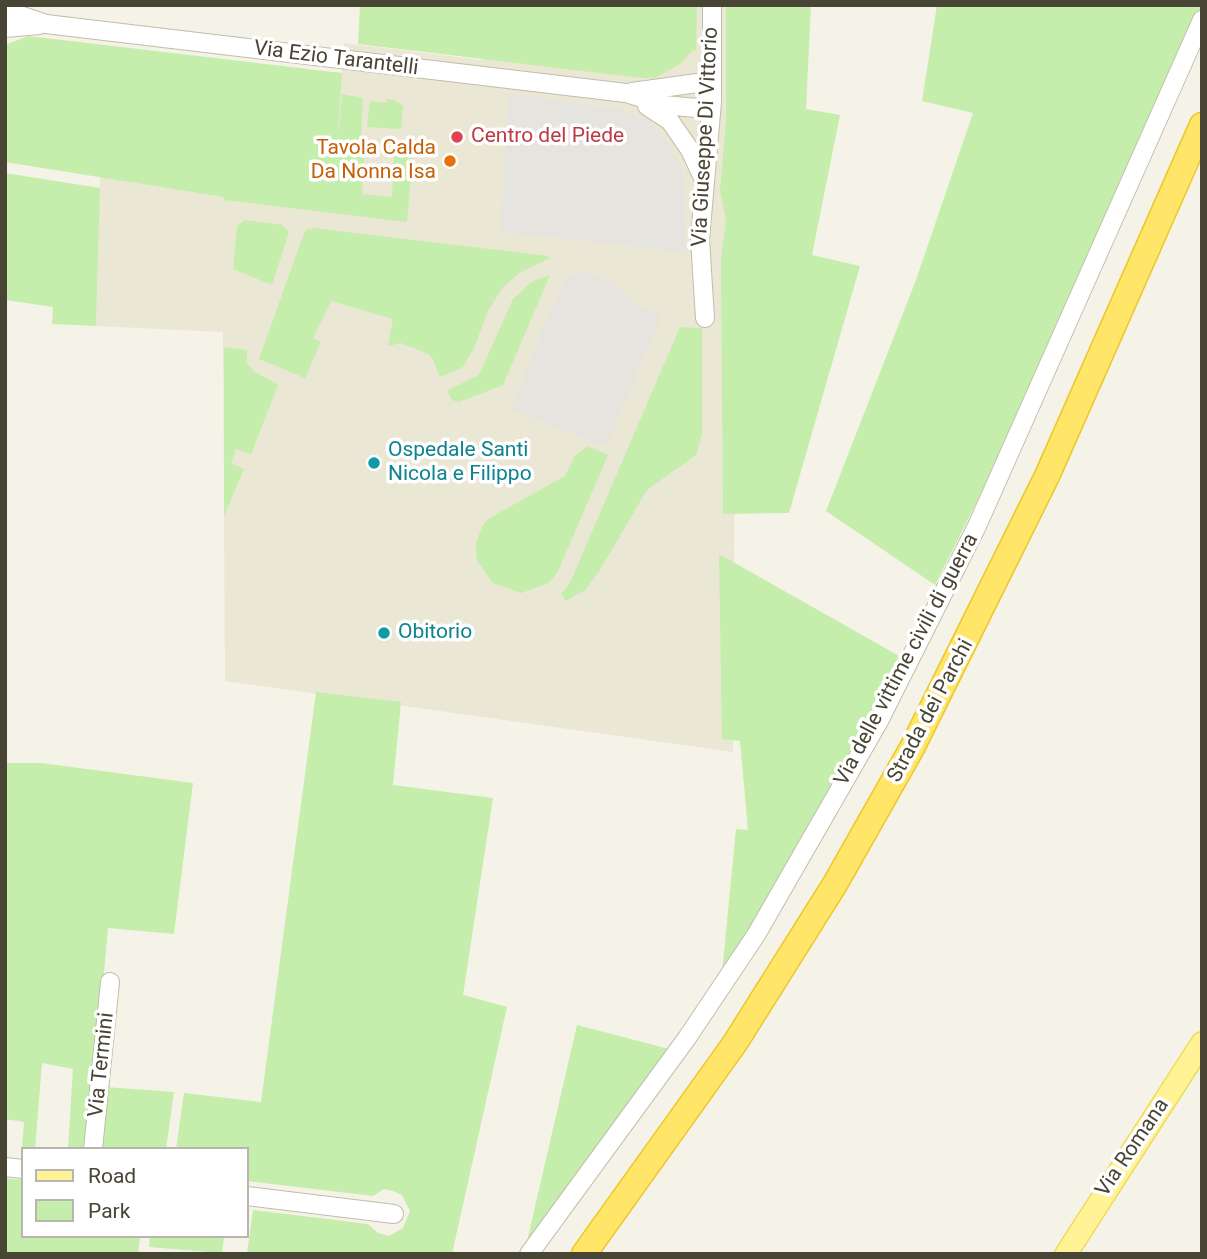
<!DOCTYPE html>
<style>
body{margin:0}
#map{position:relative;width:1207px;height:1259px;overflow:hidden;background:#f5f3e7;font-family:Roboto,sans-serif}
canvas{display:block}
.frame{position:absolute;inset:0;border:7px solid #494535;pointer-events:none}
.legend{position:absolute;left:21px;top:1147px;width:228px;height:91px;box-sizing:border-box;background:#fff;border:2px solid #b6b5ae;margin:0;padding:9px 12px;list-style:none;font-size:21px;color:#494535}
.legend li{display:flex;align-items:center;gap:14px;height:35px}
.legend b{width:35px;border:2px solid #b6b5ae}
</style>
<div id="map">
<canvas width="1207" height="1259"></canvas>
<div class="frame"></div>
<ul class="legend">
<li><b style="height:9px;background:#fff396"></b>Road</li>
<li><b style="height:19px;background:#c5edac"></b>Park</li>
</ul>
</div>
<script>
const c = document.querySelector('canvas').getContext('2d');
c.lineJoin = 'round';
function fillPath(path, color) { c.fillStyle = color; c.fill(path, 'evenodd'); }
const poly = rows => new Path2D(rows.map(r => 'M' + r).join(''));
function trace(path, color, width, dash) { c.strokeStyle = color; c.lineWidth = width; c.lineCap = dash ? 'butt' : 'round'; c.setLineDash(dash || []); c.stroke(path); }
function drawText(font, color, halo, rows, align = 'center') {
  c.font = font + ' Roboto,sans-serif'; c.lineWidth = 7; c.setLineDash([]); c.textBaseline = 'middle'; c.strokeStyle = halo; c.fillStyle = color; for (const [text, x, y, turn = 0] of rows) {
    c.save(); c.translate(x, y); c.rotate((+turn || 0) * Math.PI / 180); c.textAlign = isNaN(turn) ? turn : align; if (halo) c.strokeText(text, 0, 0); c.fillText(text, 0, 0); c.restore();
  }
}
const residential = poly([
 [482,5,737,5,733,752,225,681,223,332,96,326,100,177,223,197,225,200,332,212,344,43,482,60]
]);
const green = poly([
 [360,5,697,5,696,51,693,50,680,64,655,78,641,78,358,44],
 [726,5,811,5,806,109,840,115,812,255,860,266,789,513,723,514,721,260,726,220,720,191,726,121],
 [937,5,1202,5,1026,404,935,585,826,511,916,280,973,113,922,101],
 [28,36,342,73,337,148,342,94,363,98,361,138,356,144,365,149,362,194,392,197,394,153,413,154,407,222,224,200,223,197,5,162,5,45],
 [386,99,394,100,403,106,401,129,367,127,370,101,386,103],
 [5,173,100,188,96,326,52,324,53,307,5,300],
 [245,220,282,225,289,232,272,285,233,269,237,226],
 [313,228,548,256,550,258,519,273,502,288,488,311,474,348,463,367,440,377,433,359,428,354,401,343,388,346,393,319,331,301,313,338,321,342,305,378,259,359,303,236,306,230],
 [550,275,503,385,459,402,452,400,447,391,479,375,513,299,533,281],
 [680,327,702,328,702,434,696,455,647,490,598,573,585,590,566,601,561,594,570,583],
 [224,347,247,350,247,363,255,372,278,385,251,454,236,449,231,463,244,469,224,516],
 [588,446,608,455,558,571,549,583,521,593,493,583,477,561,476,543,482,527,488,519,565,476,574,457],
 [719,554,899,656,854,747,763,908,722,973,736,829,748,830,740,741,722,739],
 [316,692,401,702,393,785,493,798,463,995,507,1007,452,1254,247,1254,253,1210,368,1224,378,1233,389,1236,403,1228,410,1211,402,1195,393,1191,384,1189,373,1196,247,1181,247,1149,176,1149,184,1093,261,1102],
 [5,763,41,763,193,783,174,934,108,928,88,1149,68,1149,73,1069,42,1063,35,1149,23,1149,23,1159,21,1159,24,1122,5,1119],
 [577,1025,673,1050,525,1250],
 [105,1087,174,1092,166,1149,99,1149],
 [5,1178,23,1180,23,1236,140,1236,138,1254,5,1254],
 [150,1236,224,1236,222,1253,149,1247]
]);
const parking = poly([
 [508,93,621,110,650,122,672,148,681,168,686,191,685,252,501,232],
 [580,271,608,280,640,307,661,316,606,447,510,409,564,280]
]);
const minor = poly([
 [5,10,46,24,626,93,664,105,696,108,712,102],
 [5,28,39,25],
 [632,92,712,81],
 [647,106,670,121,690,150,705,182],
 [705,318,700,239,712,102,712,5],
 [93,1149,110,982],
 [5,1167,23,1169],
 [247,1196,394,1214],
 [529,1254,687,1038,756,935,879,721,977,526,1202,20]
]);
const major = poly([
 [1066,1254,1202,1043]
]);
const highway = poly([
 [584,1254,735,1043,835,884,912,748,1047,476,1202,125]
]);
const markers = [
 [457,137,7,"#e0444e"],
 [450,161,7,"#e8710a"],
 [374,463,7,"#0f9aa8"],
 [384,633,7,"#0f9aa8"]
];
const streetNames = [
 ["Via Ezio Tarantelli",336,59,7],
 ["Via Giuseppe Di Vittorio",706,137,-87],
 ["Via delle vittime civili di guerra",907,660,-62],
 ["Strada dei Parchi",931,711,-62],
 ["Via Termini",102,1065,-84],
 ["Via Romana",1133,1148,-56]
];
const healthNames = [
 ["Centro del Piede",471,137]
];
const foodNames = [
 ["Tavola Calda",436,149],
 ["Da Nonna Isa",436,173]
];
const cultureNames = [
 ["Ospedale Santi",388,451],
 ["Nicola e Filippo",388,475],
 ["Obitorio",398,633]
];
fillPath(residential, '#eae7d5');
fillPath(green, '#c5edac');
fillPath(parking, '#e6e4df');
trace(minor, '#c2bda9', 20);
trace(major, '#f0dc5b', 24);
trace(highway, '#edc629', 27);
trace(minor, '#fff', 18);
trace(major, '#fff396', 21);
trace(highway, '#ffe668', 24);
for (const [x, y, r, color] of markers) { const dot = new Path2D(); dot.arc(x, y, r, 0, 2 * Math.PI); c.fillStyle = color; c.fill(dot); trace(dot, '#fff', 2.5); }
drawText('21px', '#494535', '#fff', streetNames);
drawText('21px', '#be3a42', '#fff', healthNames, 'left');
drawText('21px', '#c56008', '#fff', foodNames, 'right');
drawText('21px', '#0d838f', '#fff', cultureNames, 'left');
</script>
